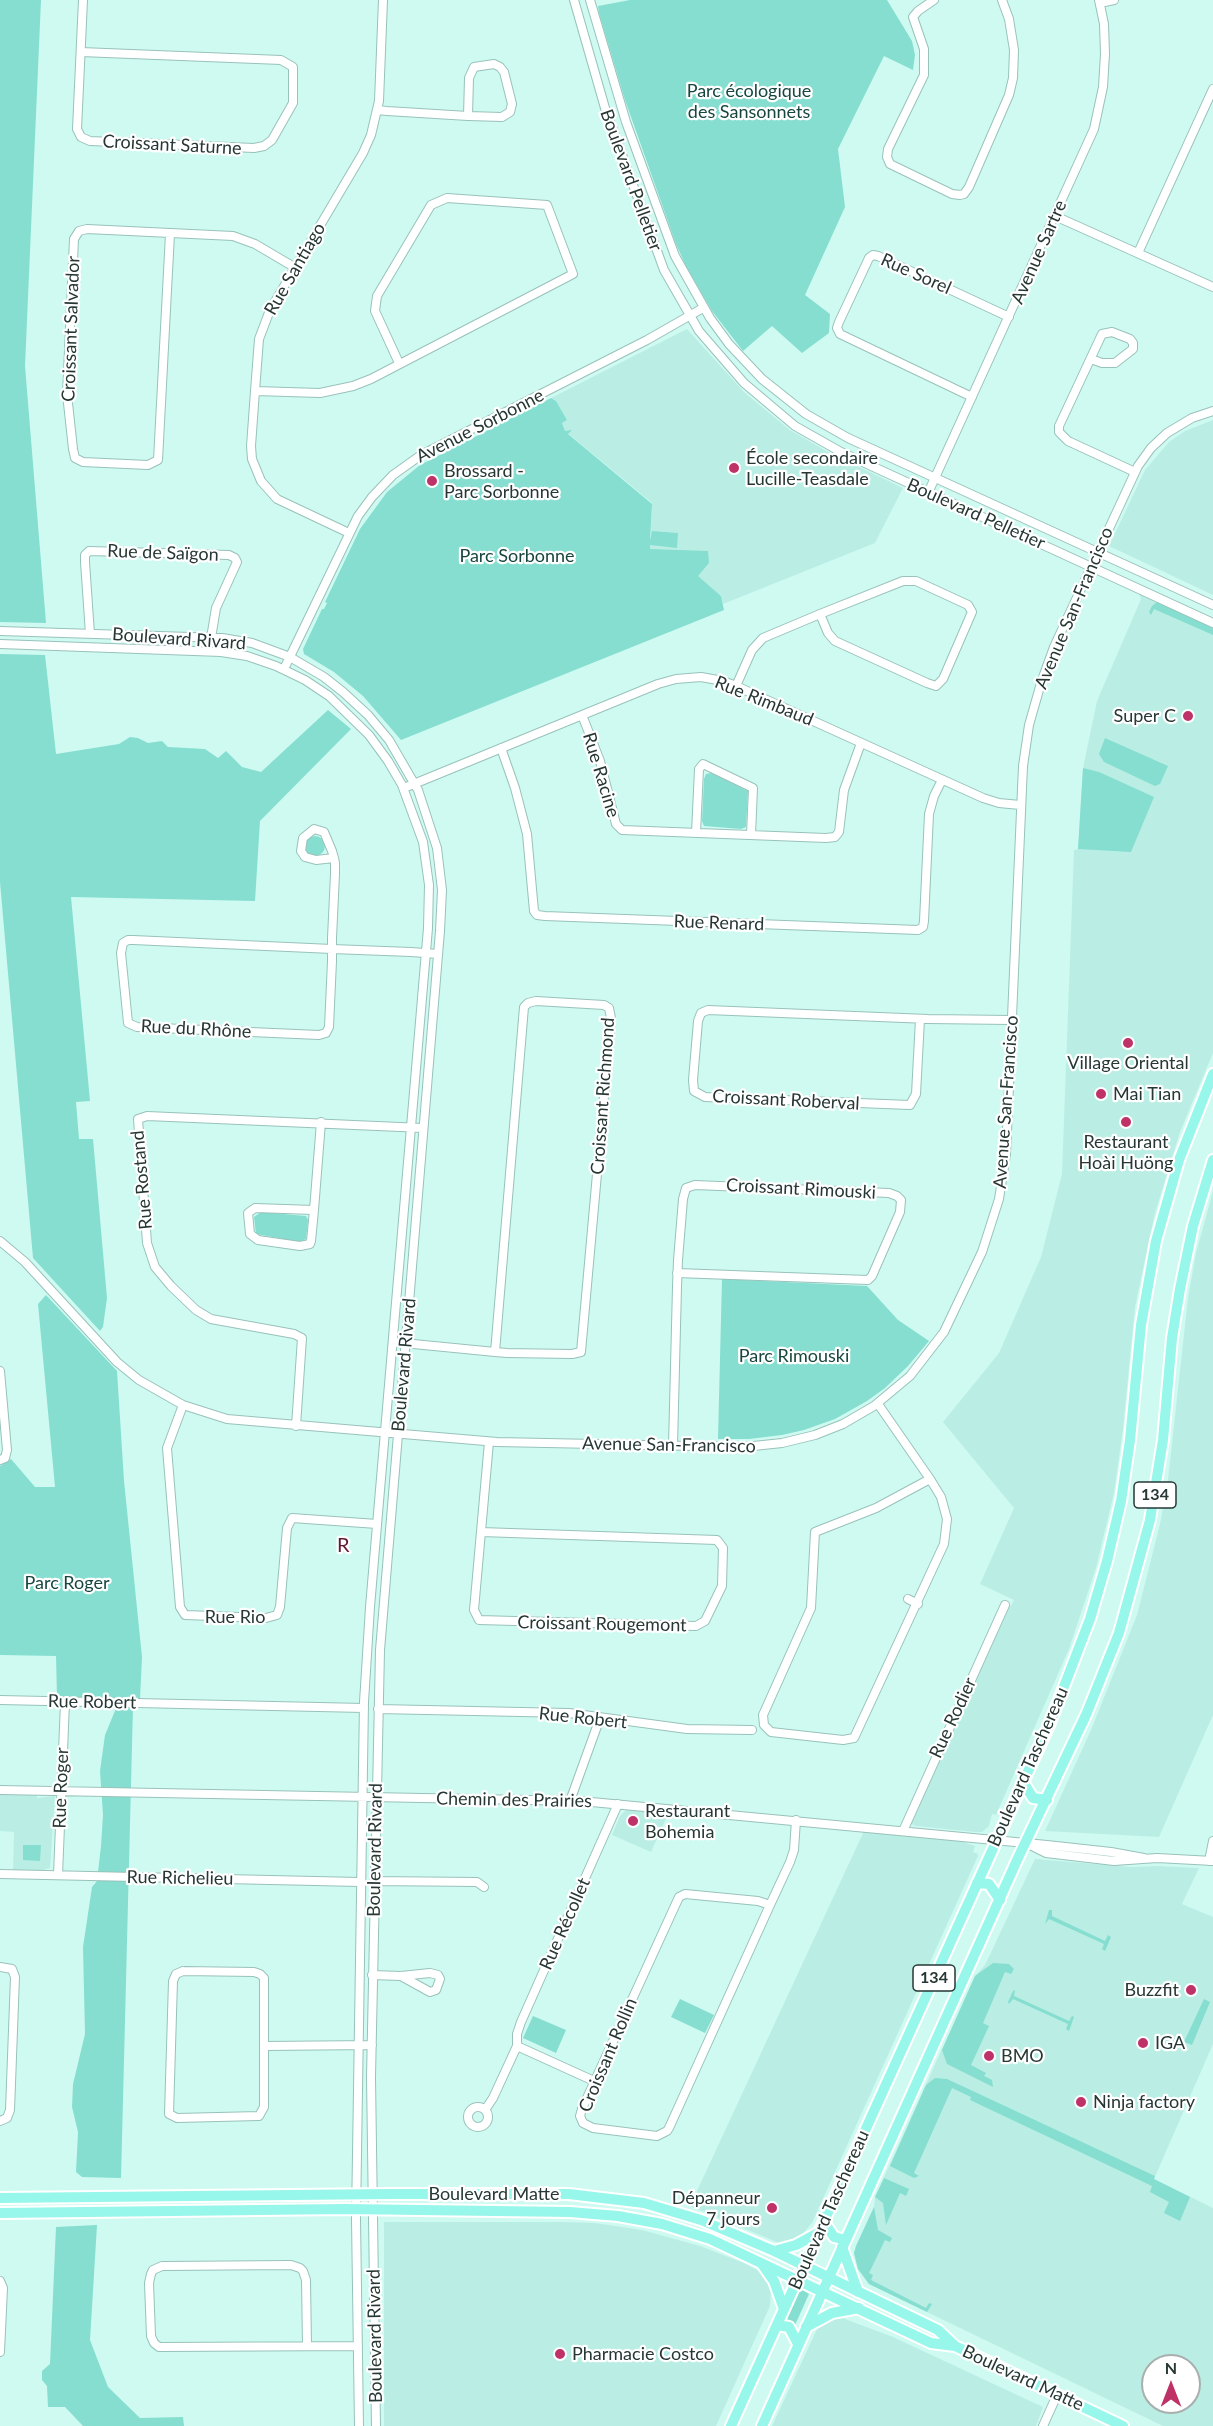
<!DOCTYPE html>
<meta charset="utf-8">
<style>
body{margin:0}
#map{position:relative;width:1213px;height:2426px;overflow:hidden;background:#cffaf2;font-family:Lato,sans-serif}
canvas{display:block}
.north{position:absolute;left:1141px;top:2354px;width:60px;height:60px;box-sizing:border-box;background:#fff;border:2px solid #a8afae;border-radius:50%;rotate:0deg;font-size:16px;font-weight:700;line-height:24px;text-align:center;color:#263734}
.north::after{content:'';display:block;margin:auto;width:21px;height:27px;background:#be3267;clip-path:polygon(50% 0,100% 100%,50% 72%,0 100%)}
</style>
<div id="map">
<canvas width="1213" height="2426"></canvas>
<div class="north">N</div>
</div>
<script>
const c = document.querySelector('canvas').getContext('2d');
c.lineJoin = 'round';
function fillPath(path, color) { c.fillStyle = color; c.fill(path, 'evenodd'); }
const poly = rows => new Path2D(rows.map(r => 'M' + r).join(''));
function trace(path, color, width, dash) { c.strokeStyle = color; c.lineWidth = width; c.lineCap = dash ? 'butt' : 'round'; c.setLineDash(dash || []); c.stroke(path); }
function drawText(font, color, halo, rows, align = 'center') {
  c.font = font + ' Lato,sans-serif'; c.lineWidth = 4.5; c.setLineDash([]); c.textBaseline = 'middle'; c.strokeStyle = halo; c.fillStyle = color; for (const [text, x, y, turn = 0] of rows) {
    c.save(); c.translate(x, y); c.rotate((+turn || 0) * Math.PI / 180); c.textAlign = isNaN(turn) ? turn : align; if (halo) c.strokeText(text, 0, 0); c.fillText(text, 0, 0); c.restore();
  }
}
const built = poly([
 [687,329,745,393,790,430,828,452,903,488,875,543,723,604,721,596,697,576,709,563,650,549,652,503,565,431,562,423,567,420,556,401,551,398],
 [1213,420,1213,595,1109,546,1145,470,1169,442,1185,431],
 [1139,594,1213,628,1213,1053,1180,1132,1155,1213,1135,1307,1123,1429,1114,1493,1096,1568,1069,1649,996,1815,992,1814,989,1826,982,1832,975,1832,916,1826,911,1824,910,1821,1010,1606,1011,1606,1014,1600,980,1584,1014,1508,943,1422,999,1353,1041,1257,1062,1174,1074,850,1078,849,1083,768,1097,701,1141,599],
 [1213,1191,1213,1715,1159,1837,1045,1831,1091,1730,1137,1615,1160,1524,1168,1480,1188,1298,1196,1253],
 [0,1793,37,1794,37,1798,55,1796,50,1868,43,1870,13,1870,14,1832,0,1831],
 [627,1809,669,1812,651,1852,612,1835,620,1816],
 [864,1831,957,1840,975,1846,973,1852,978,1854,978,1856,812,2223,798,2239,779,2243,690,2206],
 [1035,1859,1132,1867,1157,1866,1199,1868,1182,1904,1213,1917,1213,2044,1154,2179,1213,2208,1213,2426,1163,2426,869,2284,858,2269,854,2253,856,2246,874,2207,875,2197,975,1976,985,1965],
 [1153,2366,1189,2366,1189,2402,1153,2402],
 [384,2222,563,2222,595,2223,642,2230,700,2246,744,2263,759,2271,767,2280,771,2289,770,2306,716,2426,384,2426],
 [842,2315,845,2319,893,2337,1043,2407,1036,2426,772,2426,818,2327,825,2321]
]);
const green = poly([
 [0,0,41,0,25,366,46,623,0,622],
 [630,0,887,0,912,41,915,55,913,70,884,56,838,149,845,207,805,295,830,314,829,333,802,353,772,326,743,351,712,311,686,266,676,244,625,100,599,13,598,6],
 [551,398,556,401,567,420,562,423,565,431,572,430,568,434,652,504,650,541,652,531,678,533,677,548,650,545,650,549,708,551,709,563,698,576,721,596,724,610,401,740,363,696,334,672,304,654,303,649,322,609,324,609,327,603,325,602,360,529,387,492,420,465],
 [1157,602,1213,628,1213,635,1154,609,1151,615,1149,612,1152,606],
 [0,654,45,655,56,754,119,744,130,737,138,738,148,743,162,741,168,747,205,749,218,758,226,751,242,767,261,772,328,710,351,729,260,821,255,901,71,897,90,1101,76,1102,79,1139,93,1139,107,1298,103,1327,100,1331,33,1258,0,882],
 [1105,738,1168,766,1160,784,1155,786,1104,762,1099,754],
 [1083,768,1099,772,1154,797,1131,852,1078,849],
 [711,773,748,791,746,827,741,829,704,826,702,821,704,779,706,774],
 '305 846a10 10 0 1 1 20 0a10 10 0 1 1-20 0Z',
 [261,1212,306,1216,308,1220,306,1239,300,1242,256,1234,254,1217],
 [722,1279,867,1286,898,1320,929,1341,908,1366,885,1388,867,1401,835,1419,804,1430,782,1435,749,1439,718,1439],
 [46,1295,117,1371,124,1481,142,1657,140,1699,57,1697,56,1656,0,1655,0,1466,11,1459,35,1487,55,1487,38,1304],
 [117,1706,133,1706,121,2178,82,2177,76,2172,78,2132,72,2107,73,2084,85,2034,83,1947,92,1887,97,1881,101,1846,103,1815,100,1771,105,1735],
 [23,1845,41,1845,40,1861,23,1860],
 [1049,1910,1052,1910,1052,1916,1105,1941,1108,1935,1111,1937,1105,1951,1102,1949,1104,1944,1049,1919,1045,1924],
 [993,1963,1009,1964,1014,1969,1011,1974,1005,1972,983,2023,989,2026,971,2065,986,2073,984,2076,992,2080,993,2087,947,2064,942,2050,975,1976],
 [1015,1990,1014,1996,1069,2021,1072,2016,1074,2017,1069,2031,1066,2029,1068,2024,1013,1999,1009,2004,1008,2002,1013,1991],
 [680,1999,714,2015,705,2033,671,2017],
 [1204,1999,1210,2002,1192,2045,1184,2042],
 [533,2016,566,2030,556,2053,523,2038],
 [935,2078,947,2079,1155,2176,1154,2179,1190,2197,1180,2221,1164,2213,1169,2202,1150,2192,1152,2186,970,2100,971,2097,952,2088,914,2173,919,2176,914,2178,890,2166,926,2085],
 [884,2178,909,2189,906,2196,900,2193,886,2225,883,2203,875,2197],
 [874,2207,878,2230,892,2238,890,2242,885,2240,869,2273,873,2275,871,2280,926,2308,929,2303,932,2304,927,2312,869,2284,858,2269,854,2253,856,2246],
 [97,2225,90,2340,108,2387,140,2418,183,2417,184,2426,83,2426,65,2407,48,2407,47,2386,42,2380,42,2371,50,2364,56,2227],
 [803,2290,809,2294,795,2325,793,2325,787,2319,799,2292]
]);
const minor = poly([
 [574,0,605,108,664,270,699,331,744,383,795,426,841,452,1213,623],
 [590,0,626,122,675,256,710,318,729,344,762,379,806,414,848,438,1213,605],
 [934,0,918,11,913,17,924,49,924,75,888,149,887,157,890,164,952,194,960,195,964,194,969,187,1009,95,1013,78,1014,50,1009,19,1002,0],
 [1100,3,1114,0],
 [81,52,281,60,293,67,293,103,272,140,264,146,254,148,90,141,81,137,77,129,83,0],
 [378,110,387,111,468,116,502,117,510,112,512,104,504,72,500,67,494,64,474,67,469,78,468,116],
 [1055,216,1213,287],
 [170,234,158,460,148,465,83,462,75,458,73,449,67,394,74,239,79,231,87,229,233,236,255,244,294,267],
 [1138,253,1213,89],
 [1091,359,1102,363,1115,363,1133,349,1133,343,1130,339,1112,332,1102,334,1059,426,1059,432,1068,441,1135,472],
 [255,391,320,393,353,386,371,379,573,274,547,205,447,198,431,205,377,296,375,311,399,363],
 [972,397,840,334,837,328,839,322,869,258,873,255,878,256,1009,317],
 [928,493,1094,129,1103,87,1105,54,1104,24,1099,0],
 [349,533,277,499,261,481,252,459,251,446,255,391,259,339,270,310,363,153,371,135,379,101,383,0],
 [0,631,222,638,252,643,290,657,324,677,343,692,368,715,389,740,418,790,437,848,442,890,440,931,380,1650,371,2077,376,2426],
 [90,634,85,562,85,555,89,551,229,555,235,558,237,562,216,608,211,638],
 [0,644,221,652,247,656,276,666,305,680,329,696,369,735,388,761,402,785,423,842,429,885,428,928,370,1607,364,1702,356,2219,359,2426],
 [284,669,358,516,372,497,393,475,421,455,647,340,703,308],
 [736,686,752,650,763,638,820,614,903,581,916,581,968,605,972,612,943,679,936,686,927,683,835,641,828,633,820,614],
 [582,715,600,761,616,824,622,830,826,838,835,837,839,832,844,790,861,743],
 [501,748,515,788,527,834,534,911,537,915,545,916,918,930,923,927,924,921,929,814,934,796,942,780],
 [404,788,658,684,676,679,701,677,723,681,736,686,983,798,999,803,1020,805],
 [696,833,699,769,703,764,753,788,751,835],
 [334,858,316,860,305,857,301,851,303,838,314,829,324,832,332,851,334,858,335,863,335,874,332,938,332,961,329,1027,326,1033,319,1035,137,1027,128,1023,121,953,123,943,128,940,133,940,332,949,411,952,438,954],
 [920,1019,916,1094,910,1105,705,1097,694,1091,693,1080,698,1021,701,1013,708,1010,928,1019,1011,1020],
 [314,1210,255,1208,248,1213,250,1234,258,1240,300,1246,310,1244,311,1241,314,1210,321,1122],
 [0,1241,25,1262,117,1362,139,1380,183,1405,227,1419,497,1442,744,1447,782,1443,815,1435,843,1424,874,1406,910,1376,944,1332,982,1252,999,1199,1006,1154,1023,766,1029,725,1041,683,1054,647,1138,466,1151,448,1167,433,1192,418,1213,411],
 [393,1342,485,1351,495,1352,507,1353,572,1354,581,1352,611,1018,609,1008,604,1005,536,1001,528,1003,524,1007,495,1352],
 [0,1371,7,1450,5,1458,0,1460],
 [878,1404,930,1479,941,1497,947,1519,944,1544,854,1738,843,1740,771,1732,764,1725,763,1715,811,1608,815,1532,876,1508,930,1479],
 [183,1405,167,1448,180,1607,185,1615,266,1618,277,1615,280,1607,287,1528,292,1518,377,1524],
 [296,1426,302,1338,294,1334,211,1319,196,1310,171,1286,155,1267,147,1243,138,1119,147,1116,423,1128],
 [673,1446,677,1287,678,1260,683,1199,686,1188,695,1185,889,1193,897,1196,901,1200,900,1212,872,1276,868,1280,677,1273],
 [481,1532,717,1540,723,1548,722,1586,705,1621,696,1626,479,1620,474,1610,489,1442],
 [908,1599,918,1604],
 [0,1700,364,1708],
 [378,1709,569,1713,687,1729,752,1730],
 [0,1790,581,1801,1047,1845,1111,1852,1144,1858],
 [570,1801,600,1718],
 [903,1831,1005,1605],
 [1030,1845,1046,1853,1114,1861,1157,1858,1213,1861],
 [1209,1861,1213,1841],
 [0,1874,360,1882],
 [58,1875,65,1702],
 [374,1881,477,1882,484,1887],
 [770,1905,758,1901,685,1894,679,1897,582,2109,580,2116,583,2123,593,2128,657,2136,667,2131,669,2128,770,1905,790,1862,794,1850,796,1820],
 [0,1967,12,1969,15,1977,10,2110,7,2118,0,2121],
 [183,1971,254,1972,260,1974,264,1978,264,2107,259,2116,177,2118,169,2114,173,1981,176,1974,183,1971],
 [372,1975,401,1976,430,1973,438,1975,440,1979,436,1990,430,1992,401,1976],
 [264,2046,372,2045],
 [517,2046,594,2081],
 '468 2117a10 10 0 1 1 20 0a10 10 0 1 1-20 0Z',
 [485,2110,493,2098,517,2046,517,2034,521,2022,618,1804],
 [0,2281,3,2288,0,2352],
 [307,2346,306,2280,303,2271,300,2268,291,2265,162,2266,153,2270,151,2274,149,2283,151,2336,154,2343,159,2347,358,2346],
 [1043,2426,1057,2395]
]);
const major = poly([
 [1023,1782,1033,1798,1047,1800],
 [977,1883,989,1884,1000,1900],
 [0,2198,389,2194,569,2194,644,2203,701,2220,774,2251,938,2330,955,2346,1123,2426],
 [0,2213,345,2209,570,2212,618,2216,662,2224,710,2239,931,2343,955,2346],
 [824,2222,834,2237,846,2240],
 [842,2247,858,2292],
 [774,2251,796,2245,820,2232],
 [762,2264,774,2281,784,2309],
 [777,2325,789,2327,798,2344],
 [806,2327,832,2313,859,2308],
 [731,2426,1050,1723,1090,1619,1107,1561,1121,1501,1130,1440,1141,1325,1156,1241,1179,1160,1213,1074],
 [762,2426,1018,1858,1086,1715,1119,1633,1150,1520,1163,1440,1172,1338,1180,1289,1193,1226,1213,1160]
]);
const markers = [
 [734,468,6,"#be3267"],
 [432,481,6,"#be3267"],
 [1188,716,6,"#be3267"],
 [1128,1043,6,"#be3267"],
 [1101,1094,6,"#be3267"],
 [1126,1122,6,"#be3267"],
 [633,1821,6,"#be3267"],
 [1191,1990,6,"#be3267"],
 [1143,2043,6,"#be3267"],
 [989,2056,6,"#be3267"],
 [1081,2102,6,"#be3267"],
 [772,2208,6,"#be3267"],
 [560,2354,6,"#be3267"]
];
const shields = [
 [1155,1495,42],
 [934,1978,42]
];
const shieldNames = [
 ["134",1155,1495],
 ["134",934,1978]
];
const parkNames = [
 ["Parc écologique",749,91],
 ["des Sansonnets",749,112],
 ["Parc Sorbonne",517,556],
 ["Parc Rimouski",794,1356],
 ["Parc Roger",67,1583]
];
const streetNames = [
 ["Croissant Saturne",172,145,3],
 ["Boulevard Pelletier",631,180,70],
 ["Avenue Sartre",1039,252,-66],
 ["Rue Santiago",295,269,-60],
 ["Rue Sorel",916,274,24],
 ["Croissant Salvador",71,329,-88],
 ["Avenue Sorbonne",480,426,-27],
 ["Boulevard Pelletier",976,514,24],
 ["Rue de Saïgon",163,553,2],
 ["Avenue San-Francisco",1074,608,-67],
 ["Boulevard Rivard",179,639,4],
 ["Rue Rimbaud",764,701,22],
 ["Rue Racine",601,775,73],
 ["Rue Renard",719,923,2],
 ["Rue du Rhône",196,1029,3],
 ["Croissant Richmond",603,1096,-86],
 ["Croissant Roberval",786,1100,3],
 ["Avenue San-Francisco",1006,1102,-86],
 ["Rue Rostand",142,1180,-95],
 ["Croissant Rimouski",801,1189,3],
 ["Boulevard Rivard",404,1365,-85],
 ["Avenue San-Francisco",669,1445,1],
 ["Rue Rio",235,1617],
 ["Croissant Rougemont",602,1624,1],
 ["Rue Robert",92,1702,1],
 ["Rue Robert",583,1718,6],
 ["Rue Rodier",953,1718,-65],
 ["Boulevard Taschereau",1028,1767,-66],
 ["Rue Roger",61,1788,-88],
 ["Chemin des Prairies",514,1800,1],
 ["Boulevard Rivard",375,1850,-89],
 ["Rue Richelieu",180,1878,1],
 ["Rue Récollet",565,1924,-66],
 ["Croissant Rollin",608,2055,-67],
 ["Boulevard Matte",494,2194],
 ["Boulevard Taschereau",829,2210,-66],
 ["Boulevard Rivard",375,2336,-91],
 ["Boulevard Matte",1023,2378,25]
];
const poiNames = [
 ["École secondaire",746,458],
 ["Lucille-Teasdale",746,479],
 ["Brossard -",444,471],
 ["Parc Sorbonne",444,492],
 ["Super C",1176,716,"right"],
 ["Village Oriental",1128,1063,"center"],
 ["Mai Tian",1113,1094],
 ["Restaurant",1126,1142,"center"],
 ["Hoài Huöng",1126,1163,"center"],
 ["Restaurant",645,1811],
 ["Bohemia",645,1832],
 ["Buzzfit",1179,1990,"right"],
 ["IGA",1155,2043],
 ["BMO",1001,2056],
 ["Ninja factory",1093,2102],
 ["Dépanneur",760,2198,"right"],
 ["7 jours",760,2219,"right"],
 ["Pharmacie Costco",572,2354]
];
const neighbourhoodNames = [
 ["R",344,1546]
];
fillPath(built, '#baeee4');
fillPath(green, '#85decf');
trace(minor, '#98c2ba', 10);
trace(major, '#fff', 14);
trace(minor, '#fff', 8);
trace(major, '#98f7eb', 10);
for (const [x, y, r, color] of markers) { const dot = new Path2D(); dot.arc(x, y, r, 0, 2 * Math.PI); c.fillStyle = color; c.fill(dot); trace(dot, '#fff', 2); }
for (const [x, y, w] of shields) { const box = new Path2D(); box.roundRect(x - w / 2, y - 13, w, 26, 4.5); c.fillStyle = '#fff'; c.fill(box); trace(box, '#263734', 1.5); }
drawText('bold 16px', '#263734', null, shieldNames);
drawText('18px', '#17463f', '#fff', parkNames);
drawText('18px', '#263734', '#fff', streetNames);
drawText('18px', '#263734', '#fff', poiNames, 'left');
c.letterSpacing = '1.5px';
drawText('20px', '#5f1b33', '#fff', neighbourhoodNames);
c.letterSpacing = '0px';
</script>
